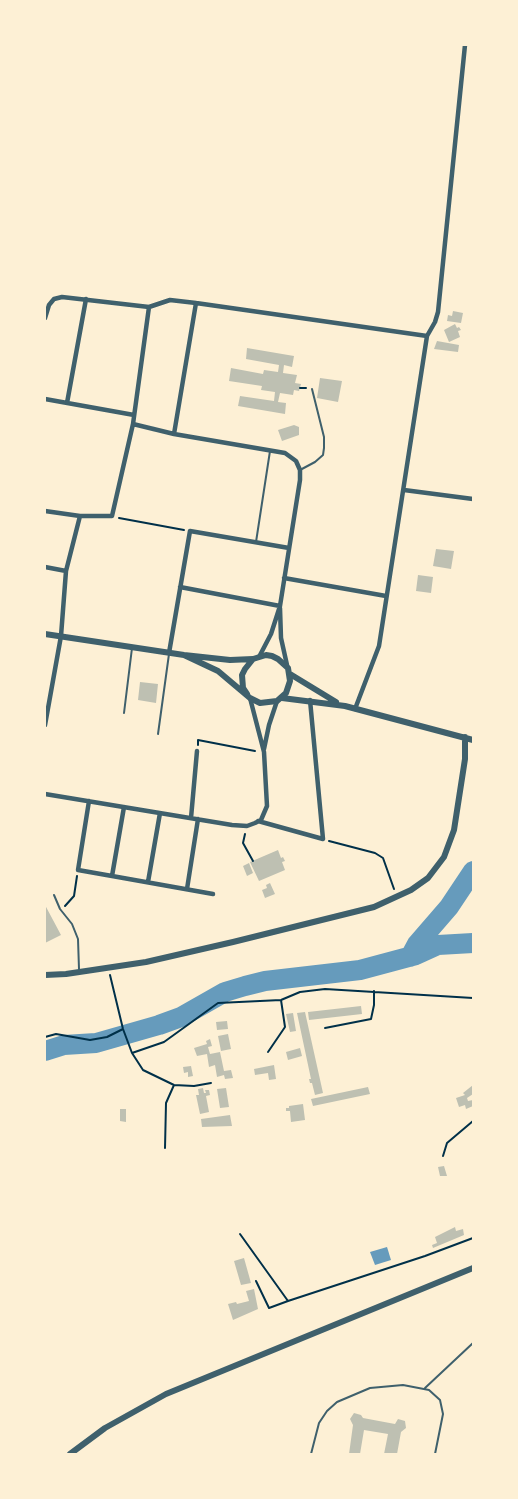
<!DOCTYPE html>
<style>
body{margin:0}
#map{position:relative;width:518px;height:1499px;overflow:hidden;background:#fdf0d5;font-family:Raleway,sans-serif}
canvas{display:block}
.frame{position:absolute;inset:0;border:46px solid #fdf0d5;pointer-events:none}
</style>
<div id="map">
<canvas width="518" height="1499"></canvas>
<div class="frame"></div>
</div>
<script>
const c = document.querySelector('canvas').getContext('2d');
c.lineJoin = 'round';
function fillPath(path, color) { c.fillStyle = color; c.fill(path, 'evenodd'); }
const poly = rows => new Path2D(rows.map(r => 'M' + r).join(''));
function trace(path, color, width, dash) { c.strokeStyle = color; c.lineWidth = width; c.lineCap = dash ? 'butt' : 'round'; c.setLineDash(dash || []); c.stroke(path); }
const water = poly([
 [387,1247,391,1260,375,1265,370,1252]
]);
const river = poly([
 [410,957,417,944,449,907,473,871],
 [45,1051,64,1045,96,1043,159,1025,181,1017,225,992,245,986,265,981,360,970,416,955,438,945,473,943]
]);
const building = poly([
 [453,311,463,313,461,323,447,321,448,315,452,316],
 [455,324,457,328,459,327,461,330,458,331,460,337,449,342,444,330],
 [437,341,459,345,458,352,434,349],
 [247,348,294,356,292,367,284,365,283,373,297,375,295,383,301,384,299,391,294,390,293,395,280,393,278,402,286,403,285,414,238,406,240,396,274,401,275,392,261,390,262,386,229,381,231,368,263,374,264,370,278,372,279,365,246,359],
 [320,378,342,381,338,402,317,398],
 [294,425,299,427,299,435,282,441,278,430],
 [436,549,454,551,451,569,433,566],
 [418,575,433,577,431,593,416,591],
 [140,682,158,684,156,703,138,700],
 [278,850,281,858,283,857,285,861,282,862,285,870,259,881,250,862],
 [249,863,253,873,247,876,243,866],
 [270,883,275,894,265,898,262,890,267,888,266,885],
 [45,905,61,935,45,943],
 [361,1006,362,1014,309,1020,308,1012],
 [305,1012,323,1093,315,1095,312,1083,310,1083,309,1079,311,1079,297,1013],
 [293,1013,296,1031,290,1032,286,1014],
 [227,1021,228,1029,217,1030,216,1022],
 [228,1034,231,1049,221,1051,218,1036],
 [210,1039,212,1046,208,1047,210,1054,220,1052,224,1071,231,1070,233,1078,225,1079,224,1075,217,1077,215,1065,209,1067,207,1054,197,1056,194,1048,207,1044,206,1041],
 [300,1048,302,1056,288,1060,286,1052],
 [274,1065,276,1079,269,1080,268,1073,255,1075,254,1069],
 [191,1066,193,1076,188,1077,188,1072,184,1073,183,1067],
 [473,1085,473,1094,467,1098,468,1101,473,1100,473,1106,466,1109,465,1105,459,1107,456,1098,465,1095,463,1093],
 [368,1087,370,1094,313,1106,311,1099],
 [203,1088,204,1093,206,1093,205,1090,209,1090,210,1095,206,1096,209,1112,200,1114,196,1095,199,1095,198,1089],
 [226,1088,229,1107,220,1108,217,1089],
 [303,1104,305,1120,291,1122,290,1111,286,1111,286,1108,289,1108,289,1106],
 [120,1109,126,1109,126,1122,120,1121],
 [230,1115,232,1126,202,1127,201,1119],
 [444,1166,447,1176,440,1176,438,1167],
 [455,1227,456,1231,463,1229,464,1235,433,1248,432,1245,437,1243,435,1237],
 [244,1258,251,1283,241,1285,234,1261],
 [254,1289,258,1309,233,1320,228,1304,236,1302,237,1304,249,1301,246,1291],
 [354,1413,361,1415,363,1418,395,1424,398,1419,405,1421,406,1428,401,1432,397,1454,384,1454,388,1434,364,1430,360,1454,349,1454,353,1425,350,1419]
]);
const path = poly([
 [300,388,306,388],
 [119,518,184,530],
 [198,745,198,740,255,751],
 [245,834,243,843,253,861],
 [329,841,375,853,383,858,394,889],
 [65,906,74,896,77,876],
 [110,975,123,1029,132,1053,164,1042,218,1003,281,1000,300,992,325,989,473,998],
 [325,1028,371,1019,374,1005,374,991],
 [45,1037,56,1034,90,1040,107,1037,123,1029],
 [268,1052,285,1027,281,1000],
 [132,1053,143,1070,174,1085,194,1086,211,1083],
 [165,1148,166,1103,174,1085],
 [443,1156,447,1143,473,1121],
 [240,1234,288,1301,425,1256,473,1238],
 [256,1281,269,1308,288,1301]
]);
const service = poly([
 [300,470,315,462,323,455,324,448,324,437,312,389],
 [256,542,270,451],
 [124,713,132,648],
 [158,734,169,654],
 [54,895,60,909,72,924,78,939,79,969],
 [425,1388,473,1343],
 [311,1454,319,1423,327,1411,337,1402,370,1388,403,1385,429,1390,440,1400,443,1414,435,1454]
]);
const minor = poly([
 [196,303,174,434,285,453,296,461,300,470,300,480,280,606,271,634,259,657],
 [45,318,49,305,54,299,62,297,149,307,170,300,196,303,427,336],
 [45,399,134,415],
 [67,403,86,299],
 [133,424,174,434],
 [404,490,473,499],
 [45,511,80,516,112,516,133,424,149,307],
 [45,567,66,571],
 [284,578,386,596],
 [180,587,280,606],
 [280,608,281,638,287,665],
 [169,653,190,531,289,548],
 [355,709,379,646,427,336,435,322,438,312,465,45],
 [45,725,61,636,66,571,80,516],
 [264,749,269,725,277,701],
 [45,794,232,825,247,826,255,823,261,820,267,806,264,752,250,698],
 [89,801,78,870,112,876],
 [124,807,112,876,213,894],
 [191,818,197,751],
 [258,821,323,839,310,700],
 [148,882,160,813],
 [187,889,198,819]
]);
const tertiary = poly([
 [45,634,184,655,230,660,253,659],
 [184,655,218,671,250,698,260,703,277,701,286,693,290,681,288,668,278,659,272,656,266,655,253,659,245,669,242,675,243,688,247,694],
 [290,674,336,702],
 [282,698,345,706,473,740],
 [45,975,66,974,146,962,233,942,374,907,411,890,428,878,444,857,454,830,465,759,465,737],
 [70,1454,105,1428,166,1394,473,1268]
]);
fillPath(water, '#669bbc');
trace(river, '#669bbc', 20);
fillPath(building, '#bec0b2');
trace(path, '#003049', 2);
trace(service, '#3f606c', 2);
trace(minor, '#3f606c', 4.5);
trace(tertiary, '#3f606c', 6);
</script>
